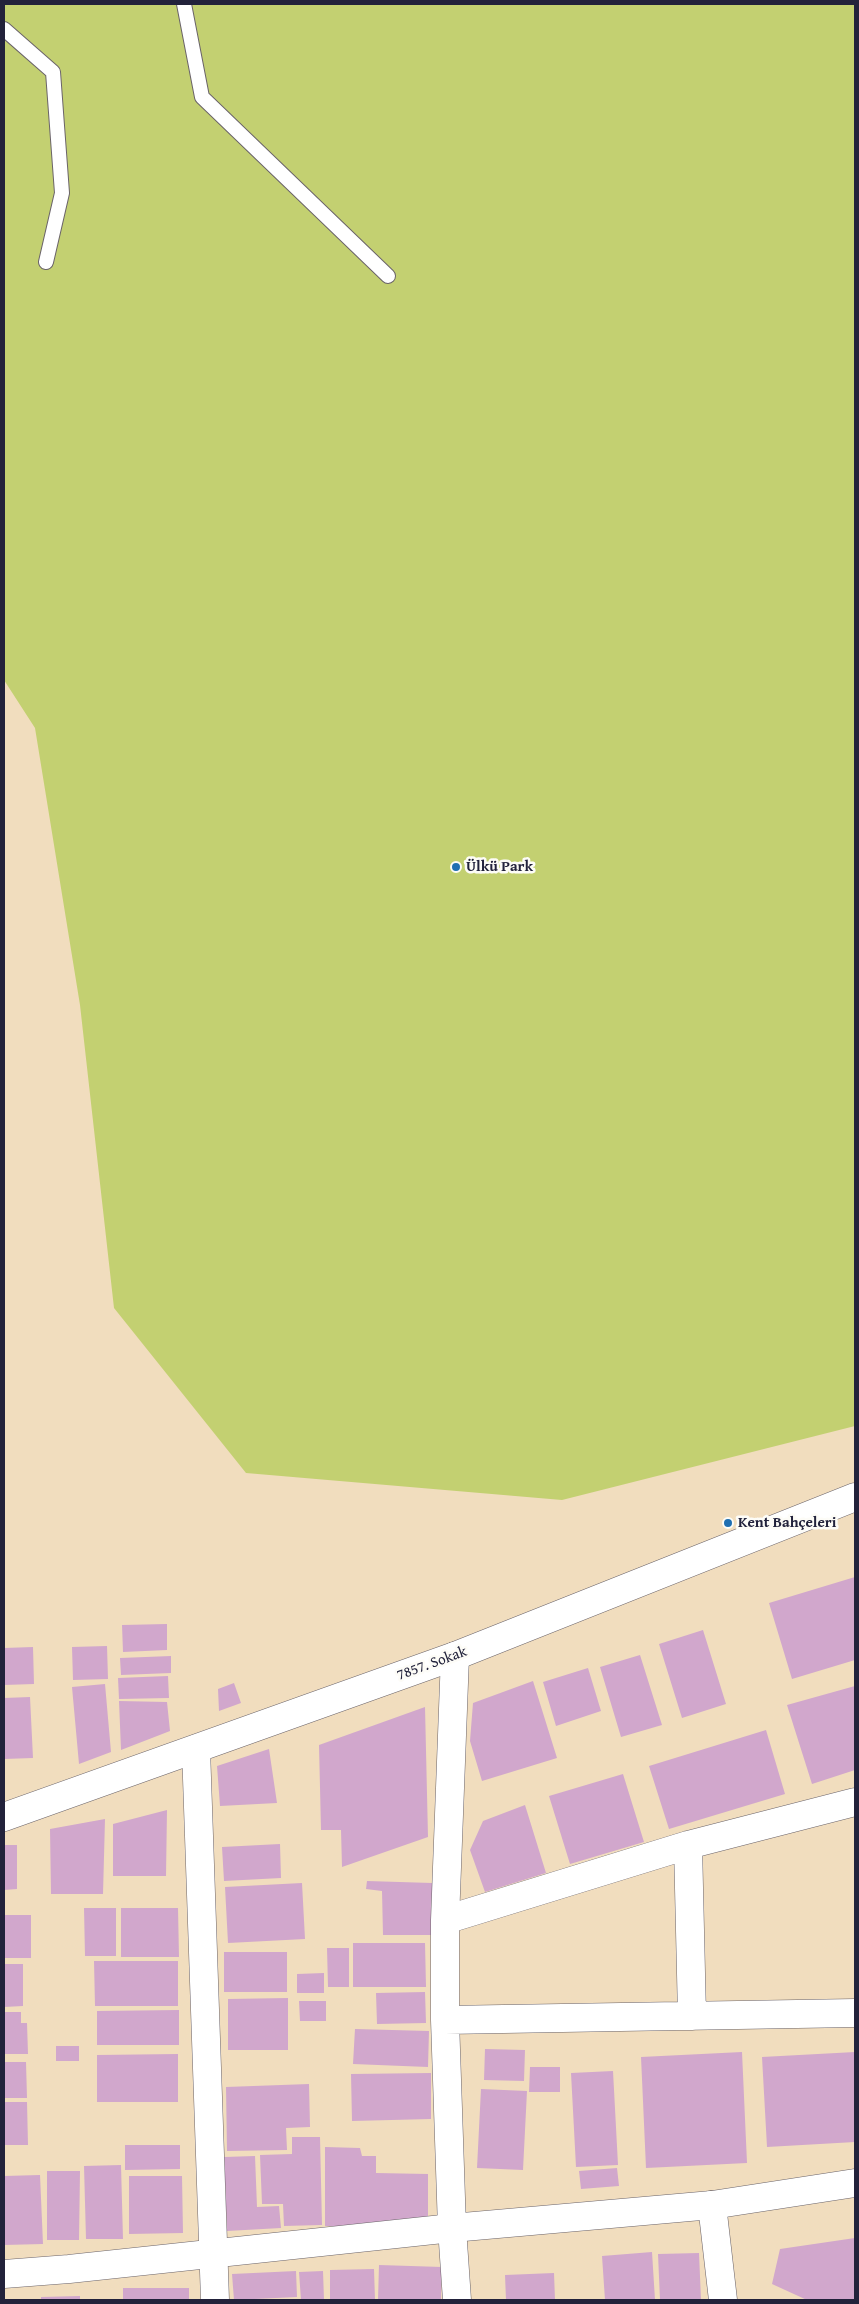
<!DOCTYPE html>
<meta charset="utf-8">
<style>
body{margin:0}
#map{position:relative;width:859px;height:2304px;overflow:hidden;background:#f1ddbe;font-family:"Gentium Book Plus",serif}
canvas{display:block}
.frame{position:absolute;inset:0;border:5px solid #22223b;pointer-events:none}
</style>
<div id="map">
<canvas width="859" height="2304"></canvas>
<div class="frame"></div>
</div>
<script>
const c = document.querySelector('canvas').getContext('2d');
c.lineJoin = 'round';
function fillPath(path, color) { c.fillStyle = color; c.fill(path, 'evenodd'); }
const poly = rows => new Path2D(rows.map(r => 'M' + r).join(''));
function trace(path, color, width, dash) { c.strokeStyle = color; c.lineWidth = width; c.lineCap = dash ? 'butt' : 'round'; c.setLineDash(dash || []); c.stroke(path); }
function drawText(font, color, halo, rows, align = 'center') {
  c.font = font + ' "Gentium Book Plus",serif'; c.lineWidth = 5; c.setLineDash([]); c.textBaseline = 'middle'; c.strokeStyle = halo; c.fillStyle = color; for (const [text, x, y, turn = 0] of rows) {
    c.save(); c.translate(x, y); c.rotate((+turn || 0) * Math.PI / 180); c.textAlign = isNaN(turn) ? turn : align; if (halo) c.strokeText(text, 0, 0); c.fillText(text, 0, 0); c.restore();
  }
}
const green = poly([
 [4,4,855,4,855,1426,562,1500,246,1473,114,1308,80,1005,35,728,4,680]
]);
const building = poly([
 [855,1577,855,1660,792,1679,769,1603],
 [167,1624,167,1650,123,1652,122,1625],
 [703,1630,726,1704,682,1718,659,1644],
 [107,1646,108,1679,73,1680,72,1647],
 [33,1647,34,1684,4,1685,4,1648],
 [640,1655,662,1725,621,1737,600,1667],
 [171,1656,171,1673,121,1675,120,1658],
 [588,1668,601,1711,556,1726,543,1682],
 [168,1676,169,1698,119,1699,118,1678],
 [533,1681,557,1758,482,1781,470,1741,473,1703],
 [234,1683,241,1703,219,1711,218,1689],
 [105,1684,111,1752,79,1764,72,1687],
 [855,1686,855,1770,812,1784,787,1705],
 [30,1697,33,1758,4,1759,4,1698],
 [119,1701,167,1702,170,1731,121,1750],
 [425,1707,428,1837,342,1867,341,1830,321,1830,319,1745],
 [766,1730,785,1794,669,1829,649,1766],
 [269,1749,277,1803,220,1806,217,1766],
 [623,1774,644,1842,570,1864,549,1796],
 [525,1805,546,1873,485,1892,470,1850,483,1821],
 [167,1810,166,1876,113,1876,113,1824],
 [105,1819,103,1894,51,1894,50,1829],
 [280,1844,281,1878,224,1881,222,1847],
 [4,1845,17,1845,17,1889,4,1890],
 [367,1881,432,1883,433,1935,383,1935,382,1891,366,1889],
 [302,1883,305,1939,228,1943,225,1887],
 [84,1908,116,1908,116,1956,85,1956],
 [121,1908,178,1908,179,1957,121,1957],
 [4,1915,31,1915,31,1958,4,1958],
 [353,1943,425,1943,426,1987,353,1987],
 [327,1948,349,1948,349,1987,328,1987],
 [224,1952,287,1952,287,1992,224,1992],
 [94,1961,178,1961,178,2006,95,2006],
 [4,1964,23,1964,23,2006,4,2007],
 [324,1973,324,1993,297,1993,297,1974],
 [425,1992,426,2023,377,2024,376,1993],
 [288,1998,288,2050,228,2050,228,1999],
 [299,2001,326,2001,326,2021,300,2021],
 [179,2010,179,2045,97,2045,97,2011],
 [4,2012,21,2012,21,2023,27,2023,28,2054,4,2054],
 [355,2029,429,2031,428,2067,353,2064],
 [56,2046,79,2046,79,2061,56,2061],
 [485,2049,525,2050,524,2081,484,2080],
 [742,2052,747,2163,646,2168,641,2057],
 [855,2052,855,2142,767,2147,762,2057],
 [178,2054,178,2102,97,2102,97,2055],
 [4,2062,26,2062,27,2098,4,2098],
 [530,2067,560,2067,560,2092,529,2092],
 [613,2071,618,2165,576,2167,571,2073],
 [431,2073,431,2119,352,2121,351,2074],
 [309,2084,310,2127,286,2128,287,2150,227,2151,226,2087],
 [481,2089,527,2091,523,2170,477,2168],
 [4,2102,27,2102,28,2145,4,2145],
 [292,2137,320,2137,322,2225,284,2226,283,2204,262,2204,260,2155,292,2154],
 [125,2145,180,2145,180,2169,125,2170],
 [325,2147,360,2148,362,2156,376,2156,376,2173,428,2174,428,2226,325,2226],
 [255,2156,257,2207,279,2206,281,2228,227,2231,224,2157],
 [121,2165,123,2239,86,2239,84,2166],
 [617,2168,619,2186,581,2189,579,2171],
 [47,2171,80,2171,79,2240,47,2240],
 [40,2175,43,2244,4,2245,4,2176],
 [129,2176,182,2176,183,2233,129,2234],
 [855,2238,855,2300,807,2300,772,2284,780,2249],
 [652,2252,655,2300,605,2300,602,2256],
 [699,2253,701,2300,660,2300,658,2254],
 [379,2265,442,2267,441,2300,378,2300],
 [374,2269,375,2300,330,2300,330,2270],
 [296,2271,297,2297,234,2300,232,2274],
 [323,2271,324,2300,301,2300,299,2272],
 [554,2273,555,2300,506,2300,505,2275],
 [123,2288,189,2288,189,2300,123,2300],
 [80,2296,80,2300,41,2300,41,2297]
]);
const service = poly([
 [184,4,202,97,388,276],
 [4,29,53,72,62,193,46,262]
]);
const minor = poly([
 [455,1656,445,1920,445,2020,452,2228,457,2300],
 [196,1749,215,2300],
 [688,1845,692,2016],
 [445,1920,688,1845,855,1802],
 [445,2020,855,2013],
 [712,2205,723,2300]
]);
const tertiary = poly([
 [4,1817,455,1656,855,1497],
 [4,2274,69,2269,452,2228,712,2205,855,2183]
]);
const markers = [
 [456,867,5,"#1f6fb2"],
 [728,1523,5,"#1f6fb2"]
];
const poiNames = [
 ["Ülkü Park",466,867],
 ["Kent Bahçeleri",738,1523]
];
const streetNames = [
 ["7857. Sokak",432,1664,-20]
];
fillPath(green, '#c3d071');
fillPath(building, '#d1a7cc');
trace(service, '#6a6369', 16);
trace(minor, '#6a6369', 29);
trace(tertiary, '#6a6369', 29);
trace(service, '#fff', 14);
trace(minor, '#fff', 28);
trace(tertiary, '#fff', 28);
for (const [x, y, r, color] of markers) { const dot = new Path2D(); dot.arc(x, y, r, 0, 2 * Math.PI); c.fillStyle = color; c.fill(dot); trace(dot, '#fdfcf7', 2); }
drawText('bold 15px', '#22223b', '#fdfcf7', poiNames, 'left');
drawText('15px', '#22223b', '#fdfcf7', streetNames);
</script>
